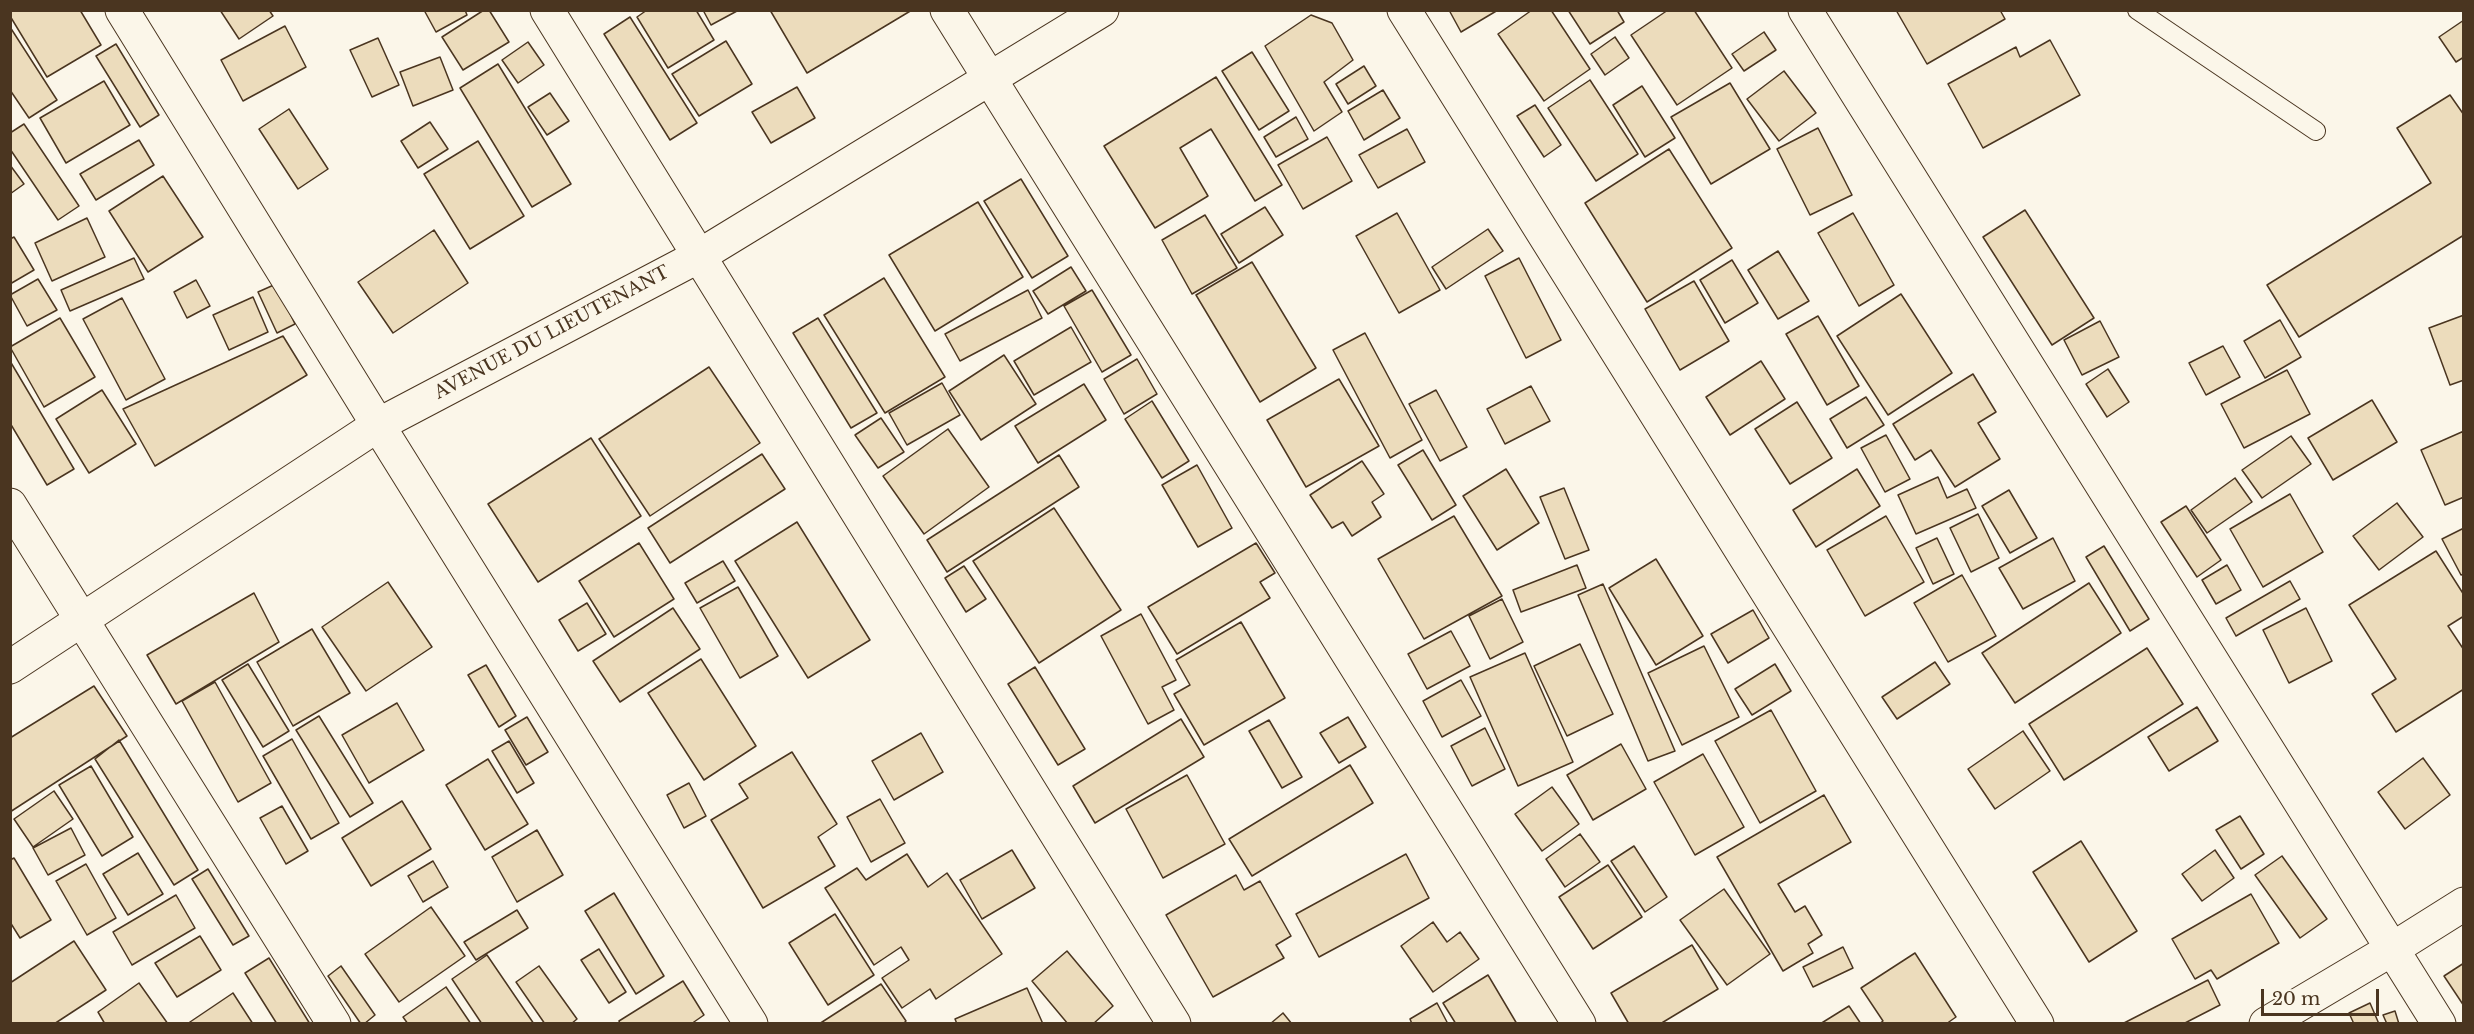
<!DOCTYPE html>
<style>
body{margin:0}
#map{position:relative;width:2474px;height:1034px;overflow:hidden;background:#fbf6e9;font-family:"Libre Baskerville",serif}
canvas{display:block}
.frame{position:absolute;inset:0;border:12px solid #4a3520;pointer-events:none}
.scale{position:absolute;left:2261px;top:989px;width:118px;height:27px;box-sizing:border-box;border:3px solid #4a3520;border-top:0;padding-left:8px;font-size:18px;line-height:21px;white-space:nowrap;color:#4a3520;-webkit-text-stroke:4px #fbf6e9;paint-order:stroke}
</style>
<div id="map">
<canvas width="2474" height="1034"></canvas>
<div class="frame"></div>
<div class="scale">20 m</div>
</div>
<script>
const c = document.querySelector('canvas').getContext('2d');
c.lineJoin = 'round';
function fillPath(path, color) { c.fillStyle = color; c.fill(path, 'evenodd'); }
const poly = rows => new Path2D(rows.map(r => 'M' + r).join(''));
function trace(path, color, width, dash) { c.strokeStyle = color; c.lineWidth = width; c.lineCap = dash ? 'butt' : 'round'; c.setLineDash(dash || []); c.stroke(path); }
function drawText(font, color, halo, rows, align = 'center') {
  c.font = font + ' "Libre Baskerville",serif'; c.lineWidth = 4.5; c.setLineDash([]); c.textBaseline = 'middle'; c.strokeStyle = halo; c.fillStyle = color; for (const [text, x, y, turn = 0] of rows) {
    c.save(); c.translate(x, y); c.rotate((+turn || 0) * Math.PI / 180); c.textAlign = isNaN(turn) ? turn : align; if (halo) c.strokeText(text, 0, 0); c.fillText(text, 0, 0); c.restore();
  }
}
const building = poly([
 [10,10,80,10,101,45,47,77,10,16,10,10],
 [220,10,269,10,273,16,239,39,220,10],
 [424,10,465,10,467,15,436,32,424,10],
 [484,10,489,10,509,42,463,70,442,37,484,10],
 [647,10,696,10,714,40,668,68,637,17,647,10],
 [703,10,737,10,737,11,711,25,703,10],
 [770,10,912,10,807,73,770,10],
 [1449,10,1498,10,1461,32,1449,10],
 [1532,10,1551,10,1590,69,1544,101,1498,34,1532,10],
 [1568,10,1617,10,1624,22,1590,44,1568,10],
 [1668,10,1694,10,1732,68,1677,105,1631,35,1668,10],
 [1896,10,2000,10,2005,19,1927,64,1896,10],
 [1311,15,1332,23,1353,60,1324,82,1342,112,1314,131,1265,46,1311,15],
 [630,17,697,123,670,140,604,34,630,17],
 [2464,20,2464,57,2456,62,2439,37,2464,20],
 [285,26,306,67,243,101,221,60,285,26],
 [10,27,57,100,29,118,10,90,10,27],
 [1764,32,1776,50,1744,71,1732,54,1764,32],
 [1615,37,1629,58,1605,75,1591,54,1615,37],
 [378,38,399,85,372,97,350,50,378,38],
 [2050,40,2080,95,1983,148,1948,84,2016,47,2020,57,2050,40],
 [726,41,752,84,699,116,672,74,726,41],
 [528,42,544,65,518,83,502,60,528,42],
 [116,44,159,115,140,127,96,56,116,44],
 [1252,52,1289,111,1259,130,1222,71,1252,52],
 [440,57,453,90,413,106,400,72,440,57],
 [498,64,571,184,532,207,460,88,498,64],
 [1364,66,1376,86,1348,104,1336,84,1364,66],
 [1784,71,1816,113,1779,141,1747,99,1784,71],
 [1216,77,1282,185,1255,201,1211,129,1180,148,1208,196,1155,228,1104,146,1216,77],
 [1590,80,1638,154,1596,181,1548,108,1590,80],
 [104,81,130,125,66,163,40,118,104,81],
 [1730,83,1770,149,1711,184,1671,117,1730,83],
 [1642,86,1675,138,1645,157,1613,105,1642,86],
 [797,87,815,118,771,143,752,112,797,87],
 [1383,90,1400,118,1364,140,1348,111,1383,90],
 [550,93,569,121,547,135,528,107,550,93],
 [2450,95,2464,115,2464,235,2299,337,2267,285,2431,183,2397,128,2450,95],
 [1535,105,1561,145,1544,157,1517,116,1535,105],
 [289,109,328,169,298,189,259,129,289,109],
 [1296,117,1308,139,1276,157,1264,137,1296,117],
 [430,122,448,149,418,168,401,141,430,122],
 [24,124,79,206,58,220,10,149,10,133,24,124],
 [1818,128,1852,195,1810,215,1777,149,1818,128],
 [1407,129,1425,162,1378,188,1359,155,1407,129],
 [1327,137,1352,181,1303,209,1278,165,1327,137],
 [139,140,154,165,96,200,80,174,139,140],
 [478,141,524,216,470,249,424,174,478,141],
 [1669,149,1732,248,1647,302,1585,203,1669,149],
 [10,165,24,184,10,194,10,165],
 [163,176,203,237,148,272,109,211,163,176],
 [1021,179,1068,256,1032,278,984,201,1021,179],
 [978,202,1023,277,935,331,889,255,978,202],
 [1265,207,1283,235,1239,263,1221,234,1265,207],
 [2025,210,2094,318,2052,345,1983,237,2025,210],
 [1397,213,1440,290,1399,313,1356,236,1397,213],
 [1853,213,1894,285,1859,306,1818,233,1853,213],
 [1205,215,1237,268,1192,294,1162,240,1205,215],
 [87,218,105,257,52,281,35,243,87,218],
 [1488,229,1503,251,1446,289,1432,267,1488,229],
 [434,230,468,283,393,333,358,282,434,230],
 [14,237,34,270,10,284,10,239,14,237],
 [1778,251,1809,301,1778,319,1748,270,1778,251],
 [134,258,144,279,70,311,61,290,134,258],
 [1519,258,1561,340,1526,358,1485,276,1519,258],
 [1732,260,1758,303,1725,323,1700,280,1732,260],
 [1252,262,1316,368,1260,402,1196,295,1252,262],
 [1071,267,1086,291,1048,314,1033,291,1071,267],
 [884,278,945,377,885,413,824,315,884,278],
 [38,279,57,310,27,326,10,295,38,279],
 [196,280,210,306,187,318,174,292,196,280],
 [1694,281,1729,341,1680,370,1645,309,1694,281],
 [276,284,295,324,277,333,258,292,276,284],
 [1028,290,1042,318,960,361,945,334,1028,290],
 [1092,290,1131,355,1102,372,1064,306,1092,290],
 [1901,294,1952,373,1888,415,1837,336,1901,294],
 [253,297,268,332,229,350,213,315,253,297],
 [122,298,165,379,126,400,83,319,122,298],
 [2464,315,2464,380,2450,385,2429,328,2464,315],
 [1818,316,1859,386,1827,405,1786,334,1818,316],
 [60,318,95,377,44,407,10,347,60,318],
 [818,318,877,413,851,428,793,333,818,318],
 [2280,320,2301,357,2265,378,2244,341,2280,320],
 [2100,321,2119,357,2082,375,2064,340,2100,321],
 [1071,327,1091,362,1034,395,1014,361,1071,327],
 [1365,333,1422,440,1390,458,1333,350,1365,333],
 [283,336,307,375,155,466,123,409,283,336],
 [2223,346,2240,377,2206,395,2189,363,2223,346],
 [1004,355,1036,404,981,440,949,391,1004,355],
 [1137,359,1157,394,1124,414,1104,379,1137,359],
 [10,361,74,469,47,485,10,423,10,361],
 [1761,361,1785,399,1730,435,1706,397,1761,361],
 [709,367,760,443,650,516,599,439,709,367],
 [2108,369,2129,402,2107,417,2086,384,2108,369],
 [2287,370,2310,414,2244,448,2221,404,2287,370],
 [1973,374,1996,412,1978,423,2000,459,1955,487,1931,450,1915,460,1893,424,1973,374],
 [1339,379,1379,446,1306,487,1267,420,1339,379],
 [942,383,960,415,907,445,889,413,942,383],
 [1084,384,1106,420,1038,463,1015,426,1084,384],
 [1531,386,1550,421,1505,444,1487,409,1531,386],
 [102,390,136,444,89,473,56,419,102,390],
 [1436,390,1467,447,1440,461,1409,404,1436,390],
 [1866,397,1884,425,1847,448,1830,419,1866,397],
 [2372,400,2397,442,2333,480,2308,438,2372,400],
 [1152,401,1189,461,1162,478,1125,419,1152,401],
 [1797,402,1832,458,1790,484,1755,429,1797,402],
 [881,418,904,452,878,468,855,435,881,418],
 [948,429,989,487,924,534,883,476,948,429],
 [2464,431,2464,497,2445,505,2421,450,2464,431],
 [1886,435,1910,479,1885,492,1861,448,1886,435],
 [2291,436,2311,464,2262,498,2242,470,2291,436],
 [591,438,641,516,538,582,488,504,591,438],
 [1423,450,1456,505,1432,520,1398,465,1423,450],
 [762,454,785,489,670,563,648,528,762,454],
 [1059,455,1079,487,947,572,927,540,1059,455],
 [1362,461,1384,494,1372,502,1381,517,1352,536,1343,522,1332,528,1310,495,1362,461],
 [1197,465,1232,528,1198,547,1162,485,1197,465],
 [1506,469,1539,523,1497,550,1463,496,1506,469],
 [1857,469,1880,506,1816,547,1793,510,1857,469],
 [1938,477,1947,498,1967,489,1976,508,1916,534,1898,495,1938,477],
 [2235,478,2252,502,2207,533,2191,510,2235,478],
 [1564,488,1589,550,1565,559,1540,497,1564,488],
 [2009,490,2037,538,2010,553,1982,506,2009,490],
 [2290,494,2323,552,2263,587,2230,529,2290,494],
 [2397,503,2423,537,2379,570,2353,536,2397,503],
 [2186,506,2221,560,2197,577,2161,522,2186,506],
 [1054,508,1121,610,1039,663,973,561,1054,508],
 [1978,514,1999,558,1971,572,1950,528,1978,514],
 [1454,516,1502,596,1424,639,1378,559,1454,516],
 [1886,516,1924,582,1865,616,1827,550,1886,516],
 [797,522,870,640,808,678,735,561,797,522],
 [2464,528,2464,574,2461,575,2442,539,2464,528],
 [1937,538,1954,574,1933,584,1916,548,1937,538],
 [2053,538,2075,581,2023,609,1999,568,2053,538],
 [639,543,674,599,614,637,579,581,639,543],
 [1256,543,1275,573,1260,582,1270,598,1177,654,1148,607,1256,543],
 [2104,546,2149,619,2130,631,2086,557,2104,546],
 [2436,551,2464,595,2464,616,2448,626,2464,650,2464,689,2396,732,2372,694,2396,679,2349,605,2436,551],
 [1656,559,1703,636,1656,665,1609,588,1656,559],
 [723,561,735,581,697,603,685,583,723,561],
 [1577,565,1586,588,1521,612,1513,590,1577,565],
 [2227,565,2241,590,2216,604,2202,580,2227,565],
 [964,566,986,599,966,612,945,578,964,566],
 [1962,575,1996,636,1948,662,1914,603,1962,575],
 [2290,581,2300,599,2236,636,2226,618,2290,581],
 [388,582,432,647,366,691,322,627,388,582],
 [2089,583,2121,633,2015,703,1982,653,2089,583],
 [1603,584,1675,751,1648,761,1578,595,1603,584],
 [738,587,778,656,740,678,700,608,738,587],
 [254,593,279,642,176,704,147,655,254,593],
 [1502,599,1523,642,1490,659,1469,616,1502,599],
 [587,603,606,634,578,651,559,620,587,603],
 [673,608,700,649,620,702,593,661,673,608],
 [2306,608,2332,661,2289,683,2263,630,2306,608],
 [1753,610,1769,638,1728,663,1711,634,1753,610],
 [1141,614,1176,680,1162,687,1174,710,1148,724,1101,636,1141,614],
 [1241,622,1285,698,1204,745,1174,694,1190,685,1176,660,1241,622],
 [312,629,350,693,293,726,257,662,312,629],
 [1451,631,1470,666,1427,689,1408,654,1451,631],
 [1580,644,1613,714,1567,736,1534,666,1580,644],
 [1704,646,1739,717,1682,745,1648,673,1704,646],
 [2147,648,2183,704,2064,780,2029,724,2147,648],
 [1525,653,1573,762,1518,786,1470,677,1525,653],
 [701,659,756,746,704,780,648,693,701,659],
 [1935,662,1950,684,1897,719,1882,697,1935,662],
 [248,664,289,731,263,747,222,680,248,664],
 [1775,664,1791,691,1752,715,1735,689,1775,664],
 [486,665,516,716,499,727,468,675,486,665],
 [1035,667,1085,749,1058,765,1008,684,1035,667],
 [1461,680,1481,716,1442,737,1423,701,1461,680],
 [215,682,271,783,238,802,182,701,215,682],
 [94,686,127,736,10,812,10,738,94,686],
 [397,703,424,750,369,783,342,735,397,703],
 [2197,707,2218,741,2169,771,2148,737,2197,707],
 [1771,710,1816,791,1760,823,1715,741,1771,710],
 [319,716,373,803,350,817,296,730,319,716],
 [527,717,548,752,526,765,505,730,527,717],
 [1348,717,1366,747,1339,763,1320,733,1348,717],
 [1181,719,1204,757,1095,823,1073,786,1181,719],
 [1269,720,1302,777,1282,788,1249,731,1269,720],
 [1485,728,1505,769,1472,786,1451,746,1485,728],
 [2023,731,2050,771,1995,809,1968,769,2023,731],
 [921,733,943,772,894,800,872,761,921,733],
 [292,739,339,823,311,839,263,756,292,739],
 [119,740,198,870,174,885,95,759,119,740],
 [509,741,534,783,517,793,492,751,509,741],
 [1621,744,1646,789,1593,820,1567,775,1621,744],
 [792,752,837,824,818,837,835,866,763,908,711,820,748,798,739,784,792,752],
 [1703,754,1744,827,1695,855,1654,782,1703,754],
 [2423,758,2450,795,2405,829,2378,792,2423,758],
 [488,759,528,824,485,850,446,785,488,759],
 [1350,765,1373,803,1252,876,1229,839,1350,765],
 [91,766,133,837,102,856,59,785,91,766],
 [1187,775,1225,844,1163,878,1126,809,1187,775],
 [689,783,706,816,684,828,667,795,689,783],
 [1552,787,1579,824,1542,851,1515,814,1552,787],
 [54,791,73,819,33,847,14,819,54,791],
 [1824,795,1851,842,1778,884,1795,912,1805,906,1822,935,1808,944,1813,953,1783,971,1717,857,1824,795],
 [880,799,905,843,871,862,847,817,880,799],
 [402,801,431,849,371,886,342,838,402,801],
 [282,806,308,851,286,864,260,818,282,806],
 [2240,816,2264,854,2241,869,2216,830,2240,816],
 [71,828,85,855,48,875,33,848,71,828],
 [537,830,563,875,517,902,492,857,537,830],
 [1580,834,1600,862,1565,887,1546,859,1580,834],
 [2081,841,2137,931,2089,962,2033,872,2081,841],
 [1634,846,1667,897,1645,912,1611,861,1634,846],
 [1012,850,1035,888,982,919,960,880,1012,850],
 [2215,850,2234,878,2202,901,2182,874,2215,850],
 [138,853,163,894,128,915,103,874,138,853],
 [907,854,928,887,947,873,1002,954,936,999,930,989,902,1008,882,978,909,960,901,947,874,965,825,888,857,868,866,880,907,854],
 [1406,854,1429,898,1319,957,1296,914,1406,854],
 [2282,856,2327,919,2300,938,2255,875,2282,856],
 [14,858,51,920,20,938,10,922,10,860,14,858],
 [433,861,448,887,423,902,408,876,433,861],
 [86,864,116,918,87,935,56,881,86,864],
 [1608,865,1642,917,1593,949,1559,897,1608,865],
 [208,869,249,936,233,945,192,879,208,869],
 [1236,875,1244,890,1260,881,1291,936,1276,945,1284,958,1213,997,1166,915,1236,875],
 [1724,889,1770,954,1727,985,1680,920,1724,889],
 [614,893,664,976,636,994,585,911,614,893],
 [2251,894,2279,943,2217,979,2211,970,2195,979,2172,939,2251,894],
 [176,895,195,928,132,965,113,932,176,895],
 [431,907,465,956,399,1002,365,954,431,907],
 [517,910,528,928,476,960,464,942,517,910],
 [835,914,874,975,828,1005,789,943,835,914],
 [1433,922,1447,942,1460,932,1479,959,1433,992,1401,946,1433,922],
 [200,936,221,970,177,997,155,963,200,936],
 [74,941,106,990,54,1024,10,1024,10,983,74,941],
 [1692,945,1718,989,1660,1024,1629,1024,1611,993,1692,945],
 [1843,947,1853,968,1813,987,1803,967,1843,947],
 [599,949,626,992,609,1003,581,960,599,949],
 [1067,951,1113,1006,1093,1024,1068,1024,1032,981,1067,951],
 [1915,953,1956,1017,1946,1024,1879,1024,1883,1021,1861,988,1915,953],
 [487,955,534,1024,482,1024,452,979,487,955],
 [269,958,310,1024,277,1024,245,973,269,958],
 [2464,963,2464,1006,2444,976,2464,963],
 [341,966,375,1015,364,1024,361,1024,328,976,341,966],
 [539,966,577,1019,571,1024,545,1024,516,982,539,966],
 [1488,975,1517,1024,1456,1024,1443,1003,1488,975],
 [2208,980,2220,1005,2183,1024,2122,1024,2208,980],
 [683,981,704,1015,691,1024,620,1024,619,1021,683,981],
 [139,983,168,1024,105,1024,98,1012,139,983],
 [881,984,906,1021,903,1024,819,1024,881,984],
 [446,987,471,1024,408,1024,403,1017,446,987],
 [1027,988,1043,1024,957,1024,955,1019,1027,988],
 [233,993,253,1024,187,1024,233,993],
 [1437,1003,1448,1024,1412,1024,1410,1019,1437,1003],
 [2370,1003,2379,1024,2354,1024,2349,1013,2370,1003],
 [1849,1006,1861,1024,1820,1024,1849,1006],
 [2395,1011,2399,1024,2387,1024,2383,1015,2395,1011],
 [1283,1013,1292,1024,1270,1024,1283,1013]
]);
const service = poly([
 [2137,10,2316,131]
]);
const minor = poly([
 [547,10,1174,1024],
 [947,10,1579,1024],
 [1404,10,2037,1024],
 [1805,10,2439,1024],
 [378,425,751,1024],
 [10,505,334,1024]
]);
const tertiary = poly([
 [122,10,378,425],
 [2266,1024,2394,948,2464,904]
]);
const primary = poly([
 [10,667,378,425,699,256,1102,10]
]);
const streetNames = [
 ["AVENUE DU LIEUTENANT",552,333,-28]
];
fillPath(building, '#ecdcbc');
trace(building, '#4a3520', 1.5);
trace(service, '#4a3520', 20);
trace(minor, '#4a3520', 35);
trace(tertiary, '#4a3520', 35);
trace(primary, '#4a3520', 35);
trace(service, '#fbf6e9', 18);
trace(minor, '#fbf6e9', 33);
trace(tertiary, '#fbf6e9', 33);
trace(primary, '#fbf6e9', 33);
drawText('18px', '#4a3520', '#fbf6e9', streetNames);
</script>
